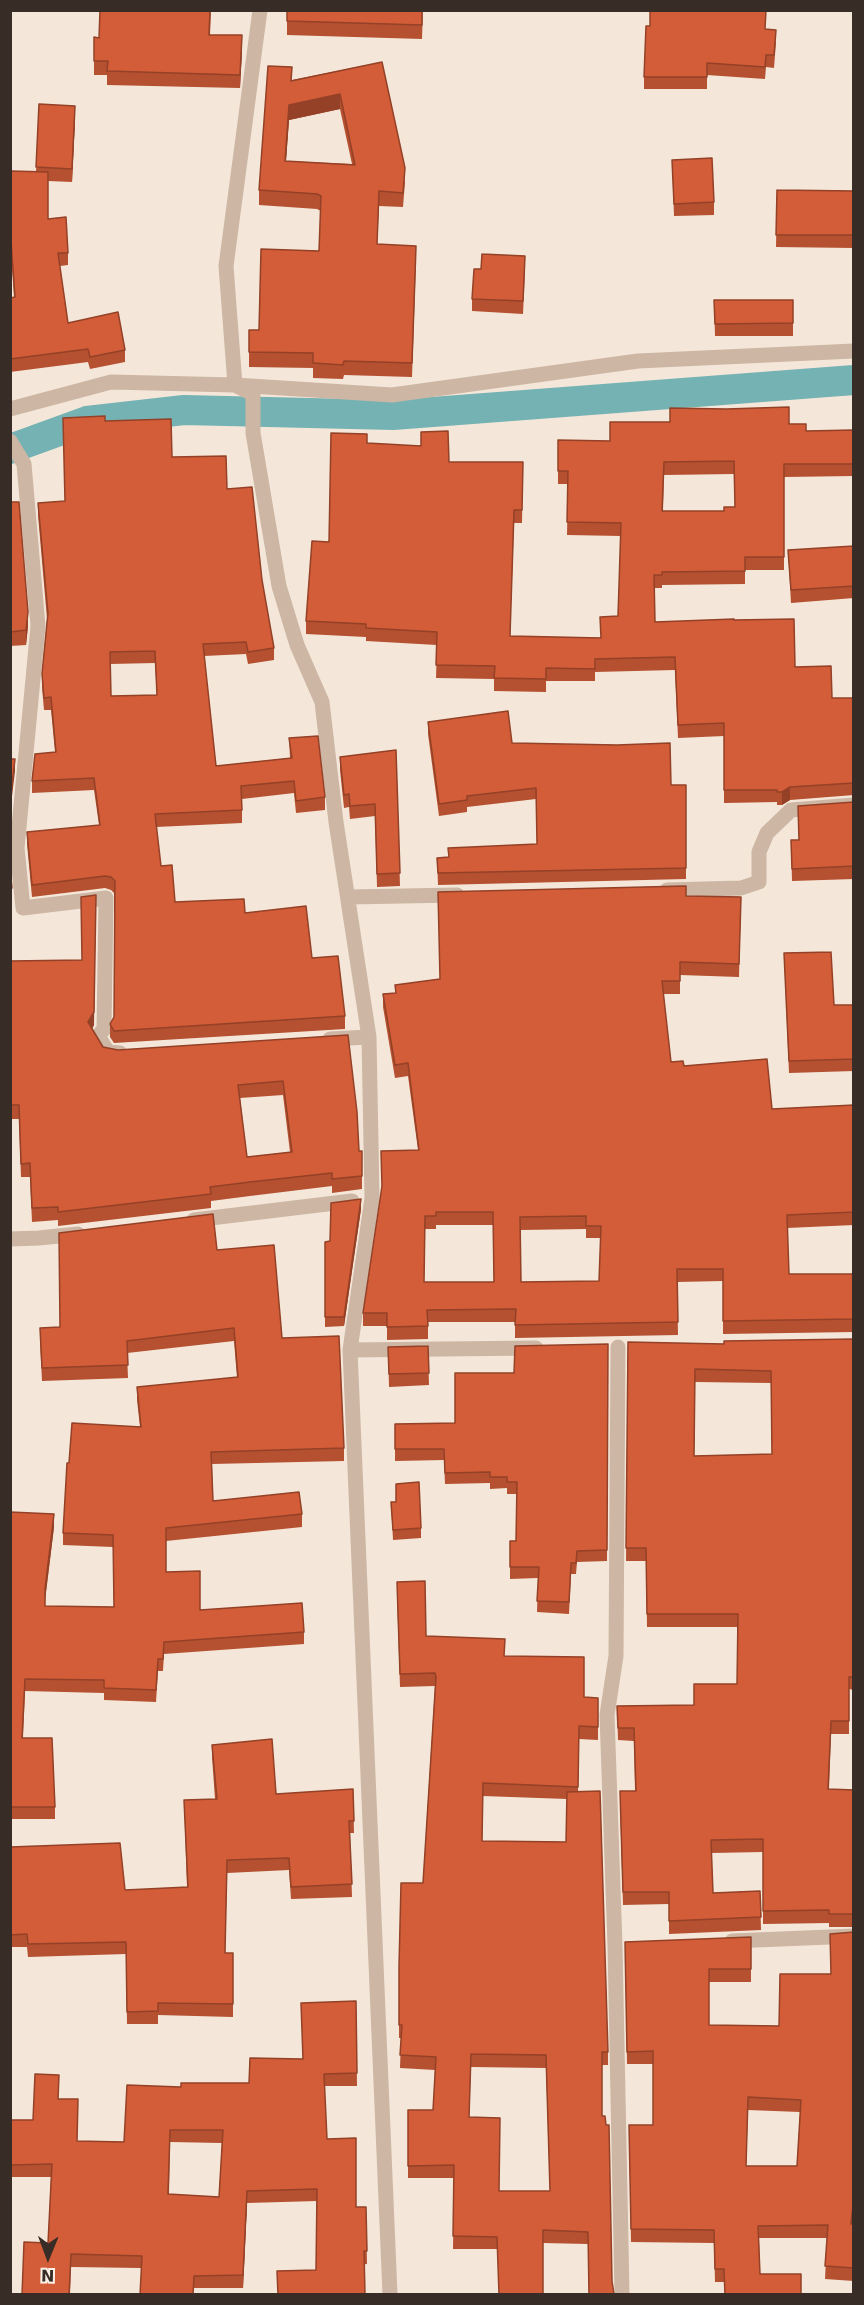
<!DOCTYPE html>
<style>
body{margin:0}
#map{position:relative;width:864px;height:2305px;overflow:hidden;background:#f4e7d9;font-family:"DejaVu Sans",sans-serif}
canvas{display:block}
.frame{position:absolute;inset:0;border:12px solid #382c26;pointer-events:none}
.north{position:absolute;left:18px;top:2227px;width:60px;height:60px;-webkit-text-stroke:4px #fbf1e6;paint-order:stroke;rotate:181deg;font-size:16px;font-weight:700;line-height:24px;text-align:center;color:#382c26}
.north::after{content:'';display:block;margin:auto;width:21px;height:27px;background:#382c26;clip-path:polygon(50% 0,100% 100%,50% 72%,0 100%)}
</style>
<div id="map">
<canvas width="864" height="2305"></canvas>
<div class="frame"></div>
<div class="north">N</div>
</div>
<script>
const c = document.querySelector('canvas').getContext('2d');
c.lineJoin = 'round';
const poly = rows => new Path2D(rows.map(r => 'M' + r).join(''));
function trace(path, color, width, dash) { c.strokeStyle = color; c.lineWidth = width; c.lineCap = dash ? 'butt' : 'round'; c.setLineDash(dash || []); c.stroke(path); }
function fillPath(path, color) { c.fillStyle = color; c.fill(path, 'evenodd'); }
const canal = poly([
 [10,449,87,421,184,410,393,415,854,380]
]);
const minor = poly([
 [260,10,226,266,235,385,253,394,253,433,279,586,297,645,322,702,336,822,369,1037,372,1198,350,1350,390,2294],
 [10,409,111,382,235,385,392,395,638,361,854,351],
 [10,441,24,464,38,626,17,848,23,908,106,898,104,1029,98,1036,108,1052,120,1053],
 [667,890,741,888,759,882,759,852,767,833,791,810,854,805],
 [349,897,457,895],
 [330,1039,369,1037],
 [194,1220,352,1201],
 [10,1239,39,1238,78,1234],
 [618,1347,616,1656,607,1715,615,1946,622,2294],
 [350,1350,536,1348],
 [732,1941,854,1936]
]);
const wall = poly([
 [211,10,210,35,242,49,240,88,107,85,107,75,94,75,94,37,99,38],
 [287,10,423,10,422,39,287,35],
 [650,26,766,30,776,42,774,68,766,67,765,79,707,75,707,89,644,89,644,77],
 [382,62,405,182,403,207,379,206,377,244,416,260,412,377,344,375,343,379,313,378,313,368,249,367,249,330,259,330,319,251,321,211,317,209,259,205,259,190,292,80],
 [340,109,352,164,286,161,289,120],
 [39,104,75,119,72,182,48,181,48,219,68,253,68,265,60,266,68,323,125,350,125,362,90,369,88,362,10,372,10,298,14,297,10,240,10,171,36,172],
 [672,160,714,202,714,215,674,216],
 [777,190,854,191,854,248,776,247],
 [525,269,523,314,472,311,472,299],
 [714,300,793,300,793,336,715,336],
 [105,421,172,457,227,489,262,580,274,648,274,660,248,664,246,654,204,656,216,766,290,758,289,738,325,797,325,810,296,813,294,793,242,799,242,823,156,827,161,866,175,902,245,913,312,958,345,1016,345,1029,114,1043,110,1037,110,1024,114,1017,114,893,111,890,105,888,32,897,27,844,27,832,99,825,94,790,32,793,32,781,55,752,51,710,44,710,42,687,42,674,47,619,38,515,38,503,65,501],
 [155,663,157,695,111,696,110,664],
 [789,424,806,431,854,430,854,476,784,477,784,570,745,570,745,584,662,585,662,588,654,588,655,622,734,620,795,667,832,698,854,698,854,795,790,800,782,805,777,805,777,802,724,803,724,736,678,738,675,670,595,672,595,681,546,681,546,692,494,691,494,679,436,678,437,645,366,641,366,637,306,634,306,621,329,542,367,443,449,462,523,462,522,523,514,523,510,636,600,638,618,616,621,536,567,535,568,484,558,484,558,440,610,441],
 [734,474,735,507,724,511,663,511,664,475],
 [10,502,28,626,26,645,10,646],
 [854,546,854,598,791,603,788,550],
 [428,722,512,743,671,785,686,785,686,879,438,885,437,858,448,857,537,844,536,799,467,807,467,812,439,816,428,734],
 [396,750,400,886,377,887,375,816,350,819,349,807,344,808,340,770,340,757],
 [854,802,854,879,792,881,791,840,798,840],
 [10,869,12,888,12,899,10,899],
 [686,896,741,897,739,977,680,975,680,994,663,994,671,1062,684,1066,772,1109,854,1105,854,1225,787,1228,789,1274,854,1274,854,1332,723,1334,723,1281,677,1282,678,1335,515,1338,515,1322,428,1322,428,1339,387,1340,387,1326,363,1326,363,1313,418,1150,408,1076,395,1078,383,1007,383,994,395,993,395,985,440,979],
 [436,1225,493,1225,494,1282,424,1282,425,1229,436,1229],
 [586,1229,586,1238,601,1238,599,1281,521,1282,521,1230],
 [784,953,834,1005,854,1005,854,1071,789,1073],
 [10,961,94,1025,92,1029,103,1047,118,1050,348,1035,359,1151,362,1151,362,1189,332,1193,332,1186,250,1196,211,1201,211,1208,58,1226,58,1220,32,1222,30,1177,21,1177,19,1119,10,1119],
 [283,1095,290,1152,247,1157,240,1098],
 [361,1209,344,1326,325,1327,325,1242,330,1241],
 [217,1250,282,1338,344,1448,344,1461,212,1464,213,1501,302,1514,302,1527,166,1541,166,1572,200,1610,304,1632,304,1644,164,1654,163,1671,158,1671,156,1702,104,1700,104,1693,25,1691,23,1738,55,1807,55,1819,10,1819,10,1512,54,1527,45,1599,45,1606,114,1607,113,1547,63,1545,63,1533,69,1463,140,1427,137,1400,137,1387,237,1378,234,1341,127,1353,128,1378,42,1381,40,1340,60,1327],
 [854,1339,854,1690,849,1689,849,1734,831,1734,829,1789,854,1790,854,1927,829,1927,829,1923,763,1924,763,1852,711,1853,713,1893,760,1891,761,1930,669,1934,669,1904,623,1905,620,1804,635,1791,634,1741,618,1740,617,1706,694,1705,737,1684,737,1627,647,1627,646,1561,626,1561,628,1342,724,1344],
 [695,1382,771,1383,772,1454,694,1456],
 [608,1344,607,1561,577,1562,576,1574,571,1574,569,1614,537,1612,538,1578,510,1579,510,1541,516,1541,517,1494,507,1494,507,1488,490,1489,490,1483,445,1484,444,1460,395,1461,395,1424,455,1423,514,1373],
 [428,1346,429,1385,389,1387,388,1347],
 [391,1502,396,1502,421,1528,421,1538,393,1540],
 [397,1595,426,1636,505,1656,584,1697,598,1698,598,1740,579,1739,578,1792,608,2052,608,2065,602,2065,602,2116,612,2281,614,2294,589,2295,588,2244,543,2243,497,2249,453,2249,454,2178,408,2178,408,2110,433,2110,435,2070,400,2068,401,2038,399,2038,399,1967,423,1883,435,1686,400,1687],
 [483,1796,567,1799,566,1842,482,1841],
 [471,2067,546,2068,550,2191,499,2191,469,2117],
 [212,1745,276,1794,353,1789,354,1833,350,1833,352,1897,291,1899,289,1870,227,1873,225,1953,233,1953,233,2017,158,2015,158,2024,127,2024,126,1954,28,1957,27,1947,10,1947,10,1847,125,1890,187,1887,184,1800,215,1799,212,1757],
 [751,1937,751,1982,709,1982,709,2025,779,2026,830,1974,852,2224,854,2224,854,2281,825,2279,827,2238,759,2238,760,2274,801,2295,725,2295,724,2282,715,2282,714,2243,631,2242,629,2125,653,2125,653,2064,627,2064,625,1942],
 [748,2110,800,2112,797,2166,746,2166],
 [356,2001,357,2086,324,2086,327,2139,356,2207,366,2207,367,2264,316,2270,317,2201,247,2203,243,2288,194,2288,141,2268,71,2267,70,2295,22,2295,48,2243,51,2177,10,2177,10,2120,33,2120,59,2087,58,2099,78,2112,77,2141,124,2142,181,2087,249,2083,303,2059],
 [170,2142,222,2143,219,2197,169,2194]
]);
const shadedWall = poly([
 [242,35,242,49,240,88,240,75],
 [340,94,340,109,289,120,285,175,285,161,289,105],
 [75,106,75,119,72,182,72,169],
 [28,612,28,626,26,645,26,630],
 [15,759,15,771,10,813,10,802],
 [790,787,790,800,782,805,782,792],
 [96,895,94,1025,88,1036,88,1022],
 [361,1199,361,1209,344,1326,344,1317],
 [54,1514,54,1527,45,1601,45,1589],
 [247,2191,247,2203,243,2288,243,2275],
 [854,2196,854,2209,851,2237,851,2224]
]);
const building = poly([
 [100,10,210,10,209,35,242,35,240,75,107,71,108,61,94,61,94,37,99,38,100,10],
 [287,10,422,10,422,25,287,21,287,10],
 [650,10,766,10,765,29,776,30,774,55,766,55,765,67,707,63,707,77,644,77,646,26,650,26,650,10],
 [382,62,405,168,403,193,379,191,377,244,416,246,412,363,344,361,343,365,313,363,313,353,249,352,249,330,259,330,261,249,319,251,321,196,317,194,259,190,268,66,292,67,291,81,382,62],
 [340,94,355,165,285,161,289,105,340,94],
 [39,104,75,106,72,169,36,167,39,104],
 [712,158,714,202,674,204,672,160,712,158],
 [10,171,48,172,48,219,66,217,68,253,58,253,68,323,118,312,125,350,90,357,88,349,10,359,10,298,15,297,10,227,10,171],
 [777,190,854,191,854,235,776,235,777,190],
 [482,254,525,256,523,301,472,299,474,269,481,269,482,254],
 [714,300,793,300,793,323,715,324,714,300],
 [789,407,789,424,806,424,806,431,854,430,854,464,784,464,784,557,745,557,745,571,662,572,662,575,654,575,655,622,734,619,734,620,794,619,795,667,831,666,832,698,854,698,854,783,790,787,782,792,777,792,777,790,724,790,724,723,678,725,675,657,595,659,595,669,546,668,546,679,494,678,495,666,436,665,437,632,366,628,366,624,306,621,312,541,329,542,331,433,367,434,367,443,421,446,421,432,448,431,449,462,523,462,522,510,514,510,510,636,601,638,600,617,618,616,621,523,567,522,568,471,558,471,558,440,610,441,610,422,670,422,670,408,726,409,789,407],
 [734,461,735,507,724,507,724,511,662,511,664,462,734,461],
 [105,416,105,421,171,419,172,457,226,456,227,489,252,487,262,580,274,648,248,652,246,642,203,644,216,766,292,758,289,738,318,736,325,797,296,801,294,781,241,786,242,810,155,814,161,866,172,865,175,902,244,899,245,913,306,906,312,958,338,956,345,1016,114,1031,110,1024,114,1017,115,881,111,877,105,876,32,885,27,832,100,825,94,778,32,781,35,754,56,752,51,697,44,698,42,674,48,613,38,503,65,501,63,418,105,416],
 [155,651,157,695,111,696,110,652,155,651],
 [10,502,19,502,28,612,26,630,10,632,10,502],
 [854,546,854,586,791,590,788,550,854,546],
 [508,711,512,743,617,745,670,743,671,785,686,785,686,868,438,873,437,858,449,857,448,848,537,844,536,788,467,796,467,800,439,804,428,722,508,711],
 [396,750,400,873,377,874,375,804,350,806,349,794,344,795,340,757,396,750],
 [10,759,15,759,10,802,10,759],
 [854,802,854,866,792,869,791,840,799,840,798,806,854,802],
 [10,869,12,888,10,888,10,869],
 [686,886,686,896,741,897,739,964,680,962,680,981,662,981,671,1062,683,1061,684,1066,767,1059,772,1109,854,1105,854,1212,787,1215,789,1274,854,1274,854,1319,723,1321,723,1269,677,1269,678,1322,515,1325,516,1309,427,1310,428,1326,387,1327,387,1313,363,1313,382,1186,381,1151,419,1150,408,1063,395,1065,383,994,396,993,395,985,440,979,438,892,686,886],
 [436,1212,493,1212,494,1282,424,1282,425,1216,436,1216,436,1212],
 [586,1216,586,1226,601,1226,599,1281,521,1282,520,1217,586,1216],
 [96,895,94,1012,88,1022,103,1047,118,1050,348,1035,357,1112,359,1151,362,1151,362,1176,332,1179,332,1173,250,1182,210,1187,211,1194,58,1212,58,1207,32,1208,30,1163,21,1164,19,1105,10,1105,10,961,82,960,81,897,96,895],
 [283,1081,292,1152,247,1157,238,1085,283,1081],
 [831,952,834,1005,854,1005,854,1059,789,1061,784,953,831,952],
 [361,1199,344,1317,325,1317,325,1242,330,1241,331,1203,361,1199],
 [213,1214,217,1250,274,1245,282,1338,339,1336,344,1448,211,1452,213,1501,299,1492,302,1514,166,1528,166,1572,200,1571,200,1610,302,1603,304,1632,164,1642,163,1659,158,1659,156,1690,104,1688,104,1680,25,1679,22,1738,52,1738,55,1807,10,1807,10,1512,54,1514,45,1589,45,1606,114,1607,113,1535,63,1533,67,1463,69,1463,72,1423,141,1427,137,1387,238,1377,234,1328,127,1341,128,1365,42,1368,40,1328,60,1327,59,1233,213,1214],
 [854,1339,854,1677,849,1677,849,1721,831,1721,828,1789,854,1790,854,1914,829,1914,829,1910,763,1911,763,1839,711,1840,713,1893,760,1891,761,1917,669,1921,669,1892,623,1892,620,1791,636,1791,634,1728,618,1728,617,1706,694,1705,694,1684,737,1684,738,1614,647,1614,646,1548,626,1548,628,1342,724,1344,724,1341,854,1339],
 [695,1369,771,1371,772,1454,694,1456,695,1369],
 [608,1344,607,1550,577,1551,576,1563,571,1563,569,1602,537,1601,539,1567,510,1567,510,1541,516,1541,517,1482,507,1482,507,1477,490,1477,490,1472,445,1473,444,1449,395,1449,395,1424,455,1423,455,1373,514,1373,515,1346,608,1344],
 [428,1346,429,1373,389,1374,388,1347,428,1346],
 [419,1482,421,1528,393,1530,391,1502,396,1502,396,1484,419,1482],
 [425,1581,426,1636,505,1639,504,1656,584,1657,584,1697,598,1698,598,1727,579,1726,578,1787,483,1783,482,1841,566,1842,567,1792,600,1791,608,2052,602,2052,602,2116,605,2116,606,2125,609,2125,612,2281,614,2294,619,2295,589,2295,588,2232,543,2230,543,2295,499,2295,497,2237,453,2236,454,2165,408,2166,408,2110,433,2110,436,2057,400,2055,402,2025,399,2025,399,1967,401,1883,423,1883,436,1677,435,1673,400,1674,397,1582,425,1581],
 [471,2054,546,2055,550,2191,499,2191,500,2118,469,2117,471,2054],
 [272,1739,276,1794,353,1789,354,1821,349,1821,352,1884,291,1887,289,1858,227,1860,225,1953,233,1953,233,2004,158,2003,158,2011,127,2012,126,1942,28,1944,27,1934,10,1935,10,1847,120,1843,125,1890,188,1887,184,1800,217,1799,212,1745,272,1739],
 [854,1932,854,2196,851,2224,854,2224,854,2268,825,2266,828,2225,758,2226,760,2274,801,2274,801,2295,725,2295,724,2269,715,2269,714,2230,631,2229,629,2125,653,2125,653,2051,627,2052,625,1942,751,1937,751,1969,709,1969,709,2025,779,2026,780,1974,831,1974,830,1934,854,1932],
 [748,2097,801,2100,797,2166,746,2166,748,2097],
 [356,2001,357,2073,324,2074,327,2139,356,2138,356,2207,366,2207,367,2251,364,2251,365,2295,278,2295,277,2271,316,2270,317,2189,247,2191,243,2275,194,2276,193,2295,140,2295,142,2256,71,2254,69,2295,22,2295,24,2242,48,2243,52,2164,10,2165,10,2120,33,2120,35,2074,59,2075,58,2099,78,2099,77,2141,124,2142,127,2085,181,2087,181,2083,249,2083,250,2058,303,2059,301,2003,356,2001],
 [170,2130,223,2130,219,2197,168,2194,170,2130]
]);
trace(canal, '#75b2b4', 30);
trace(minor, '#cdb6a3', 15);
fillPath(wall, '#b55030');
fillPath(shadedWall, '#944127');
fillPath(building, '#d35d38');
trace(building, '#944127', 1.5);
</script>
